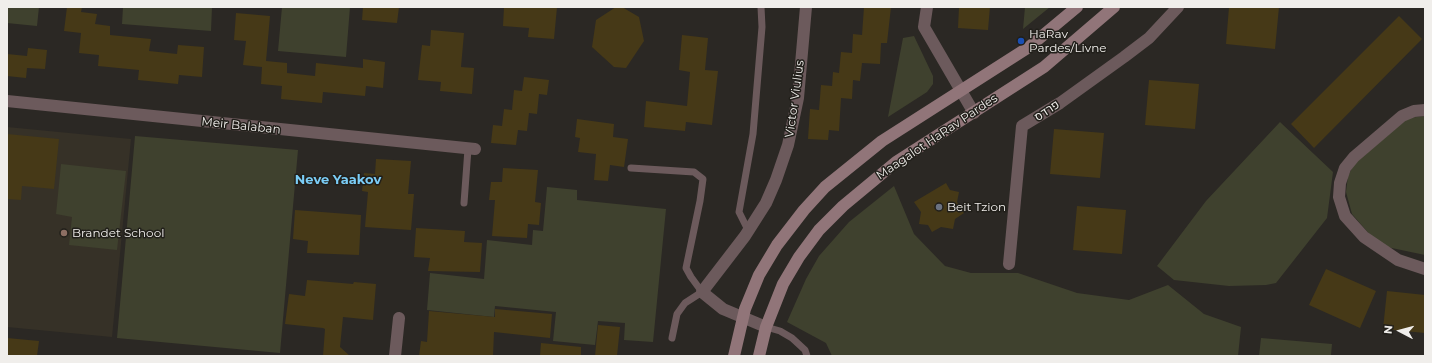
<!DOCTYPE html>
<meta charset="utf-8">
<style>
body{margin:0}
#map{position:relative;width:1432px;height:363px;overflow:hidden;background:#2b2824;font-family:Montserrat,sans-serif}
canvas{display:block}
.frame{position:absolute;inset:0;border:8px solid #f0eeeb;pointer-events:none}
.north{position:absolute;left:1380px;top:311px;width:40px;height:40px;-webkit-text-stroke:3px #211f1a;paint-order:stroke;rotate:276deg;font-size:11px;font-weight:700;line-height:16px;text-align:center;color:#f0eeeb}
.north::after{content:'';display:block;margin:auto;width:14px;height:18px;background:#f0eeeb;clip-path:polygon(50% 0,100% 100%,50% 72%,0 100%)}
</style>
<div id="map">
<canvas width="1432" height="363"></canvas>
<div class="frame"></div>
<div class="north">N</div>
</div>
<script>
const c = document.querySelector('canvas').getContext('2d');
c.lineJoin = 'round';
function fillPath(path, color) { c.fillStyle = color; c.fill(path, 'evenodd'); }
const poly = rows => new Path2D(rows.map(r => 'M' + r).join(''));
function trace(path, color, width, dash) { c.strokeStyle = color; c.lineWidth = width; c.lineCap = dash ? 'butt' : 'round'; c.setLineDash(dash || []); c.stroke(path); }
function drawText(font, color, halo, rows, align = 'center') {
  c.font = font + ' Montserrat,Heebo,sans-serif'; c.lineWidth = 3; c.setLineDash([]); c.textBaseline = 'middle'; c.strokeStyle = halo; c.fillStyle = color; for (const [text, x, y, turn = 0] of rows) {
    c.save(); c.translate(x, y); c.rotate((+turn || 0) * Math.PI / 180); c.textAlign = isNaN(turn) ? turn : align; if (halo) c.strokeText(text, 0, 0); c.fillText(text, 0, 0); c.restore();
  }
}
const built = poly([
 [7,127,131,139,112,337,7,327]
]);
const green = poly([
 [7,7,39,7,37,26,7,23],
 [123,7,212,7,211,31,122,24],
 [282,7,350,7,346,57,278,51],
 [1025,7,1050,7,1023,29],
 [914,36,933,76,933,84,927,92,888,117,903,38],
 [1425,116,1425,255,1387,247,1372,237,1352,214,1346,192,1348,176,1354,164,1408,118],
 [1280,122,1333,172,1327,218,1276,283,1266,285,1229,286,1174,280,1157,266,1206,201],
 [135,136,298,150,280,353,117,338],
 [61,164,126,171,117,250,69,245,72,217,56,214],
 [894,186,914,234,945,266,971,273,1018,273,1077,293,1129,300,1168,285,1204,314,1241,327,1238,356,832,356,826,343,787,322,806,279,819,256,849,222],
 [547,187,577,190,577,200,666,209,653,342,624,340,625,323,598,321,595,345,553,341,556,312,495,306,494,317,427,310,430,273,484,279,487,240,532,245,533,230,543,231],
 [1261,338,1332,344,1331,355,1337,356,1259,356]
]);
const building = poly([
 [67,7,82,7,81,12,97,14,95,24,110,26,110,35,151,39,149,51,177,54,178,45,204,47,202,77,179,75,178,84,138,80,139,70,98,66,99,55,79,53,81,33,64,31],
 [363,7,399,7,397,23,362,20],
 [504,7,557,7,554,39,528,37,529,28,503,26],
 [616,7,622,7,639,17,644,41,626,68,614,67,592,47,596,20],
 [864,7,891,7,887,43,881,43,880,64,862,63,860,81,853,80,852,99,841,98,839,131,829,130,828,140,808,139,810,109,819,110,821,85,832,86,833,72,839,73,841,52,852,53,853,34,862,35],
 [959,7,990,7,988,30,958,28],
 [1229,7,1279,7,1275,49,1226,44],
 [236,13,270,16,266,61,287,63,287,73,315,76,316,63,363,68,363,59,385,62,383,88,366,86,365,96,323,92,322,103,281,99,282,86,261,84,262,67,243,65,246,41,234,40],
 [1399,16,1422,39,1314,148,1291,124],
 [431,30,464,33,461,67,474,68,472,94,440,91,441,82,418,80,422,45,430,46],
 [682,35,708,38,705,70,718,71,712,125,686,122,685,131,644,127,646,101,687,106,690,72,679,70],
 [28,48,47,50,45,69,27,68,26,78,7,76,7,54,27,56],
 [524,77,549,80,547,95,539,94,537,114,529,113,527,131,518,130,516,145,491,143,493,125,502,126,504,109,512,110,514,90,522,91],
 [1149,80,1199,84,1195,129,1145,125],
 [577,119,614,124,613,137,628,139,624,167,610,165,608,181,594,180,596,154,578,152,580,138,575,137],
 [1054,129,1104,133,1100,178,1050,174],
 [7,134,59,139,54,189,22,186,21,200,7,199],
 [376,159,411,161,408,194,414,194,411,230,365,227,368,192,362,191,364,173,375,174],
 [503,168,538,170,535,202,541,203,539,225,528,224,527,238,492,236,495,200,489,200,491,182,502,182],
 [946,183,950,190,959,192,957,202,964,213,955,219,953,229,941,227,932,232,928,225,919,224,921,212,914,202],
 [1077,206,1126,210,1122,254,1073,250],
 [295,210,361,215,359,255,307,253,308,241,293,239],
 [416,228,465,231,464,242,482,243,480,272,428,271,430,258,414,257],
 [1326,269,1376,291,1360,328,1309,305],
 [307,280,353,284,354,282,376,284,373,320,343,317,340,347,350,356,323,356,325,329,323,328,285,324,289,294,305,296],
 [1387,291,1425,295,1425,333,1383,329],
 [495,309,552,314,550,338,494,332,493,356,419,356,421,341,427,342,429,311,495,317],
 [598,325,620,327,617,356,595,356],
 [7,338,39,341,37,356,7,356],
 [541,343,581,347,581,356,540,356]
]);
const lane = poly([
 [631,168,694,172,703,179,700,201,686,268,691,277,702,292,685,303,677,314,672,338],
 [464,203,468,149],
 [748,230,739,212,753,134,762,27,761,7],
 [766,327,780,331,792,338,805,350,807,356]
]);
const street = poly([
 [927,7,924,27,974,113],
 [7,101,475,149],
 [1425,110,1414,111,1402,116,1354,157,1345,168,1340,183,1339,197,1345,216,1364,237,1398,260,1425,269],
 [1009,264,1022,126,1060,103,1124,57,1149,38,1178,7],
 [766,327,723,309,702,292,745,236,766,203,776,180,788,145,798,98,806,7],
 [395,356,399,318]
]);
const secondary = poly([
 [734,356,745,309,759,275,777,245,804,210,825,187,882,141,1029,47,1077,7],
 [759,356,766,327,783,284,799,257,819,230,843,206,896,162,1044,67,1114,7]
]);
const markers = [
 [1021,41,4,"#1a4fb4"],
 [939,207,4,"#6b7280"],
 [64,233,4,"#8d6e63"]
];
const poiNames = [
 ["HaRav",1029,34],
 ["Pardes/Livne",1029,48],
 ["Beit Tzion",947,207],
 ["Brandet School",72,233]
];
const streetNames = [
 ["Victor Viulius",795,99,-82],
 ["פרדס",1047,111,-33],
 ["Meir Balaban",241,126,6],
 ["Maagalot HaRav Pardes",937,137,-34]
];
const neighbourhoodNames = [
 ["Neve Yaakov",338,180]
];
fillPath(built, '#363127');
fillPath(green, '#3f412e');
fillPath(building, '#463917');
trace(lane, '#6c5a5c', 7);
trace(street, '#6c5a5c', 12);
trace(secondary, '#917579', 12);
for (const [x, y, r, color] of markers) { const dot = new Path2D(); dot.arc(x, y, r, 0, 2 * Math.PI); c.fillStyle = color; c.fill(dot); trace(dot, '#211f1a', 1.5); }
drawText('12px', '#f0eeeb', '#211f1a', poiNames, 'left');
drawText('12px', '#f0eeeb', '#211f1a', streetNames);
drawText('bold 13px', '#7bcdf7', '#211f1a', neighbourhoodNames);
</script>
